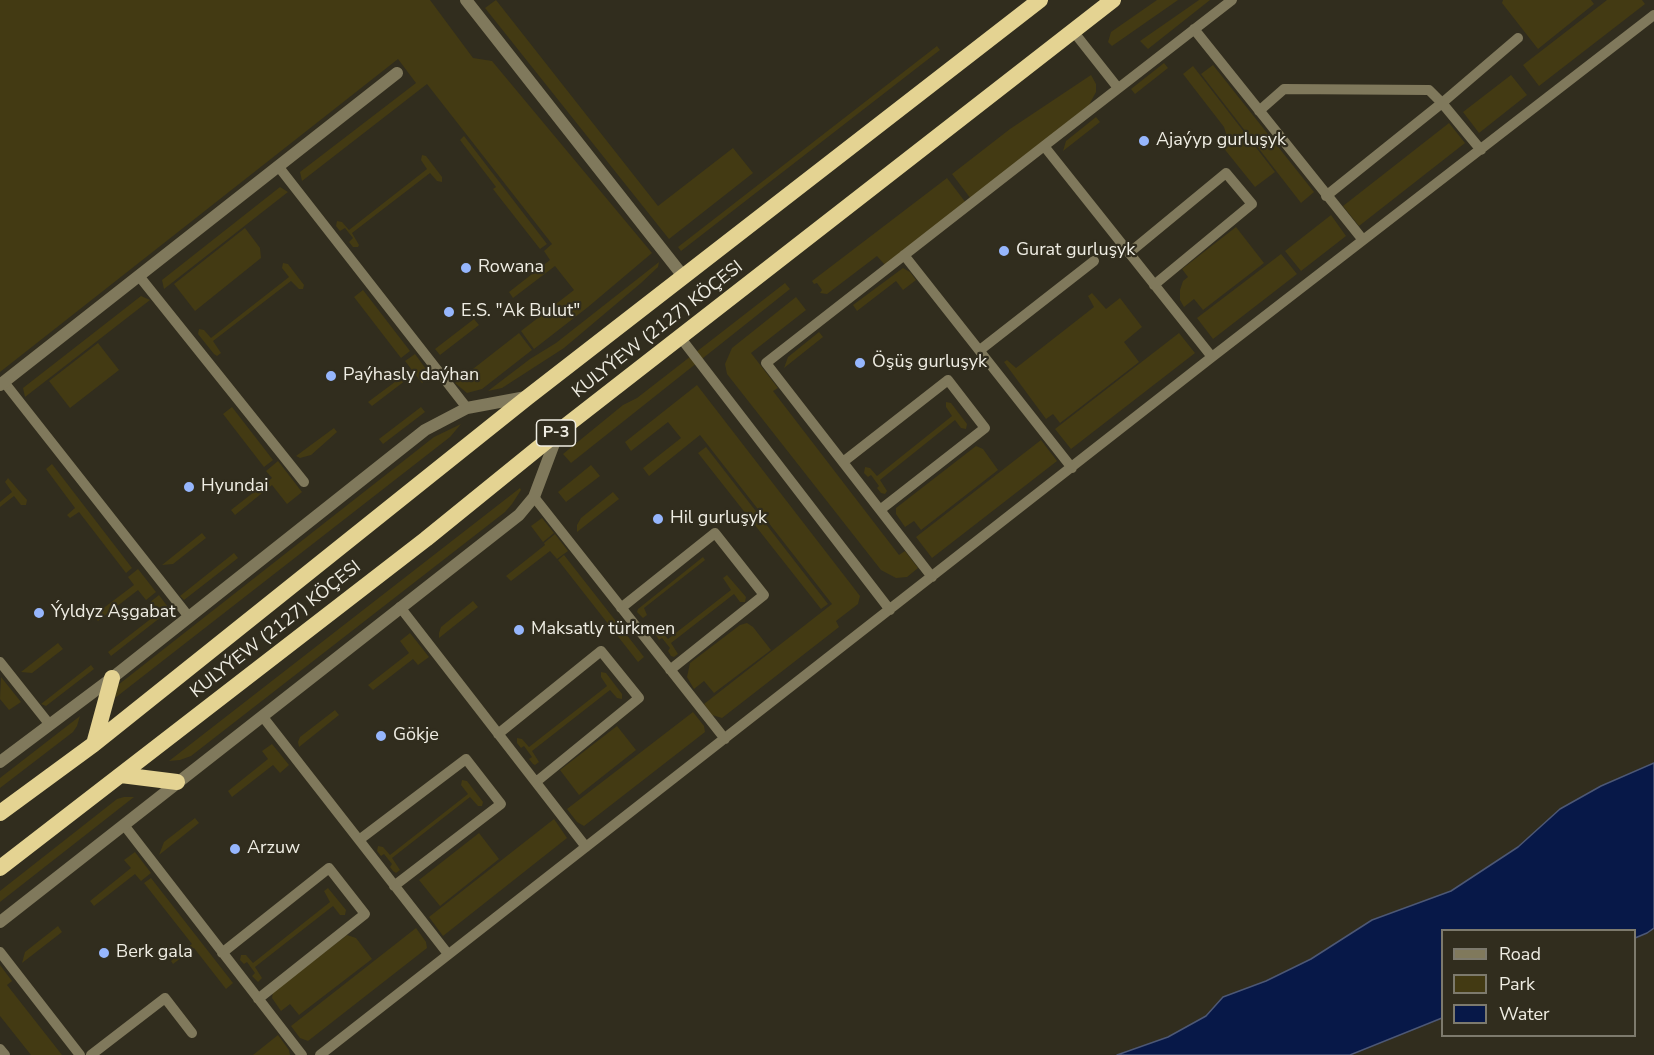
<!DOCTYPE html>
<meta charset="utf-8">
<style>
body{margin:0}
#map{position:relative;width:1654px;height:1055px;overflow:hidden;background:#312d1e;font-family:"Nunito Sans",sans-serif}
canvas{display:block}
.legend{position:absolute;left:1441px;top:929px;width:195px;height:108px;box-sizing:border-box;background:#312d1e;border:2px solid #7d7a6d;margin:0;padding:8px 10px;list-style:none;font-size:18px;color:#efede3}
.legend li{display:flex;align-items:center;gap:12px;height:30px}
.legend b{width:30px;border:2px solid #7d7a6d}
</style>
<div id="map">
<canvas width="1654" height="1055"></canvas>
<ul class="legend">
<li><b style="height:8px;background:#80795c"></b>Road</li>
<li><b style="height:16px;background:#433a13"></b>Park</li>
<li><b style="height:16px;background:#071848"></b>Water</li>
</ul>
</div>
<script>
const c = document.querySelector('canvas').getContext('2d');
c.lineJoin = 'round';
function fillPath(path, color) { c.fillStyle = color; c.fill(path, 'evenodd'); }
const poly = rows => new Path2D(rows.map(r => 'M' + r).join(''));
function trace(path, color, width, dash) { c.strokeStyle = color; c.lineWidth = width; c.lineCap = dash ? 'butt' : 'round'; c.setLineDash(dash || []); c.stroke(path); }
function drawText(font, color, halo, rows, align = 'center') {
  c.font = font + ' "Nunito Sans",sans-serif'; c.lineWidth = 4.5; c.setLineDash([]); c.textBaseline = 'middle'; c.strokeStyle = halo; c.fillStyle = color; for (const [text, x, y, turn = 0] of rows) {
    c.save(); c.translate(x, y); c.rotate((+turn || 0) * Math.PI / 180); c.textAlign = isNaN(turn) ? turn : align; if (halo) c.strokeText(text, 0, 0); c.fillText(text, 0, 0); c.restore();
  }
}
const green = poly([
 [0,0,430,0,473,58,492,61,652,253,588,307,534,349,521,331,574,290,555,266,513,298,509,292,550,260,544,251,552,244,427,84,302,181,300,172,416,83,398,59,0,372],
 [496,0,658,206,733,148,753,173,669,239,485,8],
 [1157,0,1178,0,1112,46,1108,42,1111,32],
 [1199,0,1210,0,1148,49,1140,41],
 [1503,0,1591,0,1594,4,1538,49,1502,3],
 [1607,0,1642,0,1645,4,1539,86,1523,65],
 [937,46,940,50,681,251,678,247],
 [1164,63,1168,68,1135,94,1131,89],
 [1213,65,1314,192,1301,203,1201,74],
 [1193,66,1275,172,1255,187,1222,146,1227,137,1224,127,1183,74],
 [1091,75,1096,84,1096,92,1089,105,971,199,952,174,1010,129],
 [1511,75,1527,95,1479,133,1463,112],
 [1096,117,1100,122,1063,151,1066,141],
 [1449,123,1465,143,1359,226,1343,206],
 [464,136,547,244,540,249,493,189,496,187,460,140],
 [422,155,426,156,442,177,442,182,437,181,430,173,352,233,359,245,358,247,353,247,349,242,353,238,345,228,340,231,336,226,337,221,342,222,349,230,427,169,421,160],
 [947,178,966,203,885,265,877,256,827,294,820,293,822,290,817,283,814,284,812,281],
 [280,187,288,192,164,289,162,280],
 [1331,215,1346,236,1301,271,1285,251],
 [1236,227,1264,263,1203,310,1194,299,1184,307,1180,300,1180,290,1183,281,1188,277,1182,269],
 [245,228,260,248,261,258,195,311,174,284],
 [1281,254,1297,274,1213,339,1197,318],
 [659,262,658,267,641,283,564,348,502,388,488,391,530,359,556,343],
 [283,263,288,264,304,285,303,289,299,289,291,281,213,341,221,353,217,356,214,354,198,334,199,329,204,330,211,338,289,277,282,268],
 [903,268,910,272,916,280,903,290,896,281,857,311,853,305],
 [785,283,790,289,571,463,563,454,623,405,637,398],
 [363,290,410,351,401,358,354,297],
 [1092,293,1106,309,1120,298,1142,327,1124,342,1139,362,1060,423,1053,414,1046,419,1004,362,1007,360,1016,368,1094,307,1088,296],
 [141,296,150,300,25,397,23,388],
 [796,297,806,310,751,353,778,388,773,391,899,555,905,551,918,568,907,577,896,578,881,570,727,374,725,364,732,348],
 [474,319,479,325,440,355,435,349],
 [819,332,823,337,784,368,788,357],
 [519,333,532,350,482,389,467,393,455,383],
 [1179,333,1195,353,1071,449,1055,429],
 [98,343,119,370,70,408,49,381],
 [415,354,431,376,422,383,405,361],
 [407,373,410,377,372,406,368,402],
 [697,385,860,596,858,604,836,621,839,627,722,718,712,715,704,704,832,604,700,435,649,476,643,468,681,438,668,422,631,451,625,442],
 [946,402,951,403,967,424,966,429,961,428,955,420,880,480,887,491,885,494,881,493,877,488,879,486,871,475,868,477,864,473,865,467,870,468,877,476,952,416,946,407],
 [232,407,273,460,264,467,223,414],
 [421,407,425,412,383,444,379,439],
 [461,424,450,437,115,698,118,685,434,437],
 [334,428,337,432,311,455,300,458,296,456],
 [1041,440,1057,461,932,558,916,537],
 [976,446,983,449,998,470,921,530,914,521,905,527,896,514,896,508],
 [706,447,828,604,821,609,698,453],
 [278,461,302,492,287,504,272,485,235,515,231,510,272,478,266,471],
 [52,464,132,568,126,573,79,512,70,518,67,515,75,508,46,469],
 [591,465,600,476,566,502,558,492],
 [8,478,27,500,26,505,21,505,14,496,0,507,0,502,12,492,5,482],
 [520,488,521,490,512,504,505,512,191,756,180,760,169,761],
 [613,492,619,499,577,532,577,525,581,518],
 [542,518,554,533,543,542,531,526],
 [202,533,206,538,173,564,162,565],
 [555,534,568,551,557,559,550,551,511,581,506,576,545,545,544,543],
 [234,553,238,558,184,600,180,596],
 [564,555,644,657,638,662,558,560],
 [703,557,705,560,644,608,647,615,643,618,637,612,638,609],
 [138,569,156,592,146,600,138,590,98,621,93,616,134,585,128,577],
 [727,575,746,597,745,602,740,602,734,594,671,643,678,654,674,657,671,656,668,651,670,648,662,638,659,640,656,635,656,630,661,631,668,639,731,590,723,578],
 [159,595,170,610,111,656,108,652,157,614,149,603],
 [473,601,478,607,439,638,439,633,441,627],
 [747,623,753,627,771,650,714,693,704,681,694,689,687,677,690,663,740,625],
 [410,633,429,657,418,665,413,659,373,690,368,685,409,653,400,641],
 [58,643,63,649,32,673,21,672],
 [91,665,94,669,46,706,41,704],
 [601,672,606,673,622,694,622,699,617,698,610,690,532,751,539,762,535,765,533,764,529,759,532,757,524,746,521,748,517,743,517,738,522,739,529,747,607,686,601,677],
 [1,677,21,702,9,710,0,699],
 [335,710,339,715,299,747,298,742,300,737],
 [693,712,704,726,705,732,584,826,577,822,567,809],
 [80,716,77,726,73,732,0,788,0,778],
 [617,726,636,750,579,795,560,770],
 [272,744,289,765,280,773,273,765,232,797,228,791,268,759,262,751],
 [462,780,467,781,483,802,482,806,478,806,470,797,392,858,400,870,396,873,393,871,390,867,392,864,384,854,381,856,377,851,378,846,383,847,390,855,468,794,461,785],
 [124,797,134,797,0,902,0,891,117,799],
 [195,818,199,823,159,855,164,842],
 [554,819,567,838,443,936,429,917],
 [479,833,499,859,440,906,419,880],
 [135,852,151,873,141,881,135,874,94,906,90,901,131,868,124,860],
 [151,878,233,983,226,989,194,948,173,964,171,961,192,944,144,883],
 [328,888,346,910,345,915,340,915,333,906,255,967,262,978,258,982,252,976,255,973,247,962,244,964,240,960,241,955,246,955,253,963,330,902,324,891],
 [58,926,62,932,22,963,25,952],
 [416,928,426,942,427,948,308,1041,300,1038,291,1026],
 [347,935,356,938,372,959,299,1015,290,1004,281,1011,272,998,273,992],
 [0,965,12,981,7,985,62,1055,31,1055,0,1016],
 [278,1035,289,1050,290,1055,253,1055]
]);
const water = poly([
 [1654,763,1654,928,1647,933,1635,938,1634,930,1442,930,1442,1018,1350,1055,1117,1055,1168,1037,1206,1016,1223,997,1266,981,1311,959,1372,920,1451,891,1518,847,1560,809,1601,786,1654,763]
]);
const service = poly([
 [1194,29,1363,240],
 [1073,31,1118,88],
 [1259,111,1284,89,1429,90,1442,103,1481,150],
 [278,166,467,408],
 [1326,196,1442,103,1518,38],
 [1129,253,1226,173,1252,204,1154,285],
 [904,255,1072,468],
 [139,276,304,482],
 [680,337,890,610],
 [980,350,1094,261],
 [1212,357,1044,146,1232,0],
 [4,382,189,617],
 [843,462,948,380,985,428,880,510],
 [534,497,725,739],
 [932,577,766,363,1044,146],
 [400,607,586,847],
 [621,608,715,533,764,595,670,670],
 [0,662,50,725],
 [263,717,448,954],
 [498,734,601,651,639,698,536,782],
 [124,825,302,1055],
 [359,840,466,759,501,804,394,886],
 [0,952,80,1055],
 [222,953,329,868,365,914,258,999],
 [0,1049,5,1055],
 [91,1055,165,998,192,1033],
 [320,1055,1212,357,1654,15]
]);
const minor = poly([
 [466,0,683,276],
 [0,385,397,73],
 [0,762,112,678,425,430,467,408,526,397],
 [0,922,519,515,534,497,558,433]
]);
const trunk = poly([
 [94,744,112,678],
 [121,775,177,782],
 [0,813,94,744,528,397,1040,0],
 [0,868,426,539,558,432,1113,0]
]);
const markers = [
 [1144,141,6,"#96b6fd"],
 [1004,251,6,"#96b6fd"],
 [466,268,6,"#96b6fd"],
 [449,312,6,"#96b6fd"],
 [860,363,6,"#96b6fd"],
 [331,376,6,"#96b6fd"],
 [189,487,6,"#96b6fd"],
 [658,519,6,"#96b6fd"],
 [39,613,6,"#96b6fd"],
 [519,630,6,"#96b6fd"],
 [381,736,6,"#96b6fd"],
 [235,849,6,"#96b6fd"],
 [104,953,6,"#96b6fd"]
];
const shields = [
 [556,433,39]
];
const shieldNames = [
 ["P-3",556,433]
];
const poiNames = [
 ["Ajaýyp gurluşyk",1156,141],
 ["Gurat gurluşyk",1016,251],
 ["Rowana",478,268],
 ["E.S. \"Ak Bulut\"",461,312],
 ["Öşüş gurluşyk",872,363],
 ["Paýhasly daýhan",343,376],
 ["Hyundai",201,487],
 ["Hil gurluşyk",670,519],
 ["Ýyldyz Aşgabat",51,613],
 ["Maksatly türkmen",531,630],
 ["Gökje",393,736],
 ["Arzuw",247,849],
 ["Berk gala",116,953]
];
const streetNames = [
 ["KULYÝEW (2127) KÖÇESI",658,330,-38],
 ["KULYÝEW (2127) KÖÇESI",276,630,-38]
];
fillPath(green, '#433a13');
fillPath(water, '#071848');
trace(water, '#4d5876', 1.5);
trace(service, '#80795c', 10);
trace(minor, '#80795c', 12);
trace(trunk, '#e4d392', 16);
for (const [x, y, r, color] of markers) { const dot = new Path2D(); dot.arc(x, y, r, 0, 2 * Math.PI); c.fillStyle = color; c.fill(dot); trace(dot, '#312d1e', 2); }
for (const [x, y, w] of shields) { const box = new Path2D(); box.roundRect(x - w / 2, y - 13, w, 26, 4.5); c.fillStyle = '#312d1e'; c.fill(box); trace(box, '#efede3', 1.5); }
drawText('bold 16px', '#efede3', null, shieldNames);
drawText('18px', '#efede3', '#312d1e', poiNames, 'left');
drawText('18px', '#efede3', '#312d1e', streetNames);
</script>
